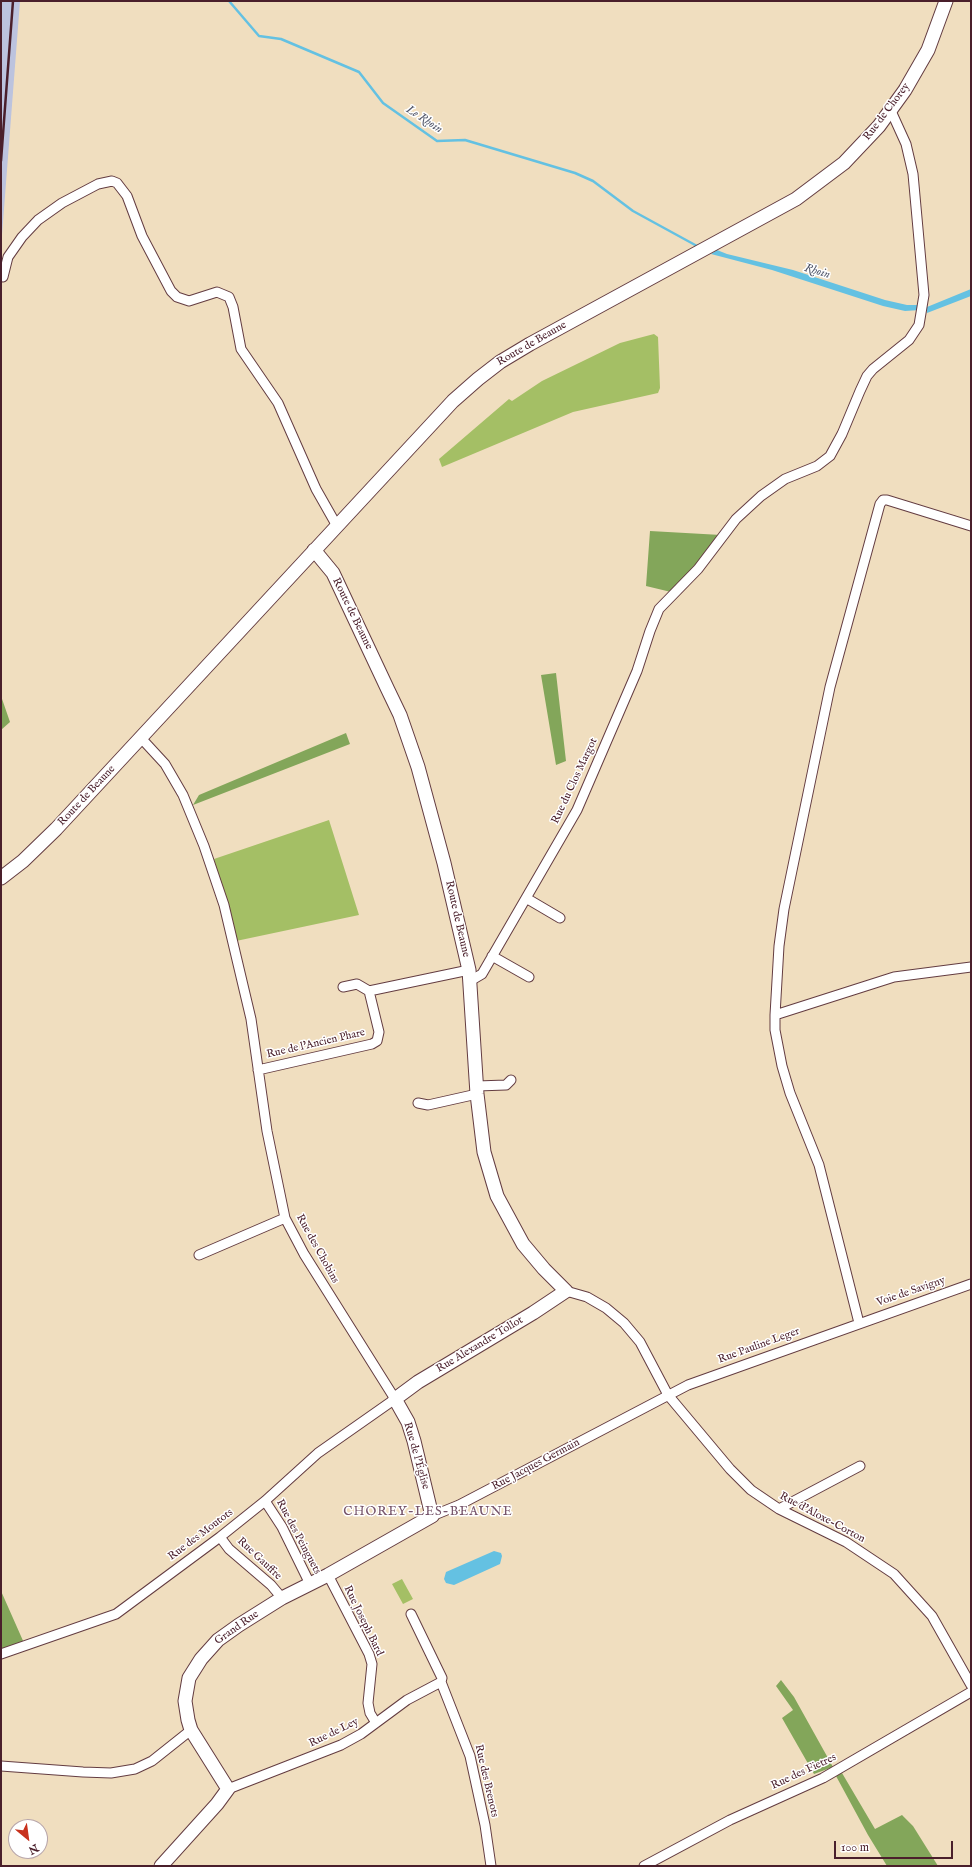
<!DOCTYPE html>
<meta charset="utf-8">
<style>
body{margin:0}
#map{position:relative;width:972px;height:1867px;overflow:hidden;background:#f0debf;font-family:"IM FELL English",serif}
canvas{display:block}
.frame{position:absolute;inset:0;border:2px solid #4a1f2b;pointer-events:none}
.north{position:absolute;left:8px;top:1819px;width:40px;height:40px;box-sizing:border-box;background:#fff;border:1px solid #b7a5aa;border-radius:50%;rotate:151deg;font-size:11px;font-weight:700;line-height:16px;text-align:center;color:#4a1f2b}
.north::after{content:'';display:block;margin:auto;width:14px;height:18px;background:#c8321e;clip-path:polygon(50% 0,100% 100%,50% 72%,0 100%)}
.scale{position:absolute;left:834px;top:1841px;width:119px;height:18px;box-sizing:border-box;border:2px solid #4a1f2b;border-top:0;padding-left:5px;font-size:12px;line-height:14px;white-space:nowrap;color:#4a1f2b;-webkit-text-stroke:3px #fff;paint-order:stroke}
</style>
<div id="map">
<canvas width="972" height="1867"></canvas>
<div class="frame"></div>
<div class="north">N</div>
<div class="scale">100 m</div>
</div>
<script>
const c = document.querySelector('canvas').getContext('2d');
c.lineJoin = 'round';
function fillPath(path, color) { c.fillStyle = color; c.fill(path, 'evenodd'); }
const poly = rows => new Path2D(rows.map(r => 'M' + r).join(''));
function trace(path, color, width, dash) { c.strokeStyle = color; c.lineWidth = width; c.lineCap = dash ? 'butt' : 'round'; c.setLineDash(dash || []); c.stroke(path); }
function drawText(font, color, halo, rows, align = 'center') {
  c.font = font + ' "IM FELL English",serif'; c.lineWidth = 3; c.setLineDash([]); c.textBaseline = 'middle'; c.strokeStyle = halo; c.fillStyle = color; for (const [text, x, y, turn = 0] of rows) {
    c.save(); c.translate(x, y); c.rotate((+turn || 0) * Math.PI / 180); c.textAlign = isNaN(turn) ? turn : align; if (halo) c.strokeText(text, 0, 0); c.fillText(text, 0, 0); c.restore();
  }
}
const industrial = poly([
 [1,1,20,1,1,248]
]);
const green = poly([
 [654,334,658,337,660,388,658,393,573,412,442,467,439,459,509,399,512,401,542,381,620,343],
 [329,820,359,915,236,941,214,859],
 [402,1579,413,1599,403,1604,392,1584]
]);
const forest = poly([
 [650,531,721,535,685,580,671,592,646,586],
 [556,673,566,761,556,765,541,675],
 [1,696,10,722,1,730],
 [346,733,350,744,193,805,199,795],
 [1,1591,24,1643,1,1650],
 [781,1680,794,1697,833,1767,814,1774,782,1718,793,1710,776,1686],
 [842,1773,875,1829,902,1815,913,1826,938,1866,887,1866,868,1835,836,1776]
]);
const water = poly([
 [717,250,727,254,793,270,885,300,907,305,920,305,920,310,905,311,883,306,772,270,711,254],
 [971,289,971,296,927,313,927,307],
 [494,1551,501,1553,502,1556,500,1564,454,1585,446,1583,444,1579,446,1572]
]);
const stream = poly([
 [229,1,259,36,281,39,359,72,383,103,437,141,465,140,575,173,593,181,633,211,697,246]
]);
const street = poly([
 [3,277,8,257,22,237,38,220,62,203,98,184,112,181,117,183,127,196,142,236,171,291,177,297,189,301,217,292,229,297,233,307,241,349,278,403,316,489,337,526],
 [526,898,560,918],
 [492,956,529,977],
 [470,981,482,974,577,810,637,671,650,631,659,609,698,569,736,519,761,496,785,479,817,466,830,456,842,434,860,391,867,376,873,369,909,340,919,325,924,295,913,174,906,144,891,111],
 [343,987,357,984,369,991],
 [775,1015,894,977,971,967],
 [258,1070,372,1044,377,1041,379,1032,369,991,469,970],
 [477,1086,506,1085,511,1080],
 [418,1103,428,1105,477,1094],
 [199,1255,285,1218],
 [566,1291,587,1297,606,1308,624,1323,640,1342,668,1395,730,1469,751,1490,779,1509,846,1542,894,1574,932,1616,971,1685],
 [859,1323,819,1165,790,1093,782,1066,775,1030,775,1015,779,946,784,909,830,687,880,504,883,500,887,500,971,526],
 [265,1501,282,1527,310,1584],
 [779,1509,860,1466],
 [432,1516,459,1505,688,1385,971,1284],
 [220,1537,229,1549,271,1585,282,1598],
 [328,1575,369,1654,372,1664,368,1703,370,1713,376,1723],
 [411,1614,442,1678,441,1682,470,1756,485,1825,491,1866],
 [1,1654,116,1614,220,1537,265,1501,318,1453,395,1399,304,1254,285,1218,267,1131,251,1019,224,905,204,846,183,795,165,764,141,738],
 [1,1766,83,1772,111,1773,135,1769,152,1761,191,1730],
 [228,1789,341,1745,361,1734,407,1700,441,1682],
 [644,1866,730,1820,823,1778,971,1692]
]);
const secondary = poly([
 [1,878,23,861,56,829,453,401,478,379,500,362,530,344,796,199,844,163,879,126,905,90,928,50,946,1],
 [161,1866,217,1804,228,1789,191,1730,188,1720,185,1701,189,1678,201,1659,218,1640,239,1625,282,1598,328,1575,432,1516,414,1441,408,1422,395,1399,418,1382,533,1313,566,1291,544,1269,523,1244,497,1196,484,1152,477,1094,469,970,444,863,418,767,400,715,388,690,333,573,314,550]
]);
const rail = poly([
 [1,161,13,1]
]);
const streetNames = [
 ["Rue de Chorey",887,112,-53],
 ["Route de Beaune",532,344,-30],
 ["Route de Beaune",352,614,64],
 ["Rue du Clos Margot",575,781,-65],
 ["Route de Beaune",87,796,-47],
 ["Route de Beaune",457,919,77],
 ["Rue de l'Ancien Phare",316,1044,-13],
 ["Rue des Chobins",317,1249,61],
 ["Voie de Savigny",911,1292,-19],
 ["Rue Alexandre Tollot",480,1345,-31],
 ["Rue Pauline Leger",759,1346,-20],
 ["Rue de l'Église",416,1456,74],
 ["Rue Jacques Germain",536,1465,-28],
 ["Rue d'Aloxe-Corton",822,1518,28],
 ["Rue des Moutots",201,1535,-37],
 ["Rue des Peinguets",298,1537,62],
 ["Rue Gauffre",259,1559,43],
 ["Rue Joseph Bard",363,1621,64],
 ["Grand Rue",237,1628,-35],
 ["Rue de Ley",334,1733,-26],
 ["Rue des Fietres",804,1772,-25],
 ["Rue des Brenots",486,1781,77]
];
const waterNames = [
 ["Le Rhoin",424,120,33],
 ["Rhoin",817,272,16]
];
const quarterNames = [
 ["CHOREY-LES-BEAUNE",428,1512]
];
fillPath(industrial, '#bcc3de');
fillPath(green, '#a4bf65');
fillPath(forest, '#83a65a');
fillPath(water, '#64c1e2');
trace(stream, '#64c1e2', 2.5);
trace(street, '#633c41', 11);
trace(secondary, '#633c41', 15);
trace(street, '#fff', 9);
trace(secondary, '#fff', 13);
trace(rail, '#4a1f2b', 2.5);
drawText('11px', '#4a1f2b', '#fff', streetNames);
drawText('italic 12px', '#53586b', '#fff', waterNames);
c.letterSpacing = '1px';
drawText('13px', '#76546a', '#fff', quarterNames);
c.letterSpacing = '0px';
</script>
